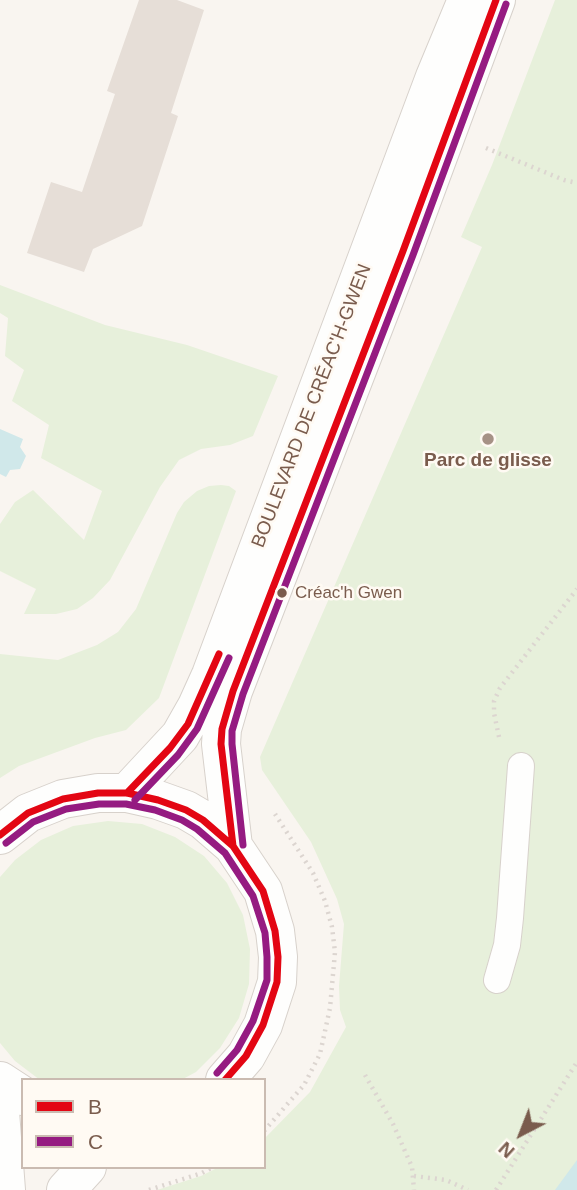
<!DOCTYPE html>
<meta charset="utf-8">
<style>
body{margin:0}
#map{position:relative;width:577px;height:1190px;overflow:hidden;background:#f9f5f0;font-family:Arial,sans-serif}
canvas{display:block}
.legend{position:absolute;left:21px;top:1078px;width:245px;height:91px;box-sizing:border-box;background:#fffaf3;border:2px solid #cabbb1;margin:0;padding:9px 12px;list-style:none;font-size:21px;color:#7a5c4d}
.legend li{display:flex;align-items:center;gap:14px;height:35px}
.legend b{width:35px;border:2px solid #cabbb1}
.north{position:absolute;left:486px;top:1099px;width:70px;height:70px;-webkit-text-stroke:5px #fffaf3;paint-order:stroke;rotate:222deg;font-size:19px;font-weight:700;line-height:28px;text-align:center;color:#7a5c4d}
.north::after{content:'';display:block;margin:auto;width:24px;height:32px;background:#7a5c4d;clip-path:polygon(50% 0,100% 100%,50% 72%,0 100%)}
</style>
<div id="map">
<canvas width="577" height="1190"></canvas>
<ul class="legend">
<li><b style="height:9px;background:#e30613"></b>B</li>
<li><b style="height:9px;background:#951b81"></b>C</li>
</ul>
<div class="north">N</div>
</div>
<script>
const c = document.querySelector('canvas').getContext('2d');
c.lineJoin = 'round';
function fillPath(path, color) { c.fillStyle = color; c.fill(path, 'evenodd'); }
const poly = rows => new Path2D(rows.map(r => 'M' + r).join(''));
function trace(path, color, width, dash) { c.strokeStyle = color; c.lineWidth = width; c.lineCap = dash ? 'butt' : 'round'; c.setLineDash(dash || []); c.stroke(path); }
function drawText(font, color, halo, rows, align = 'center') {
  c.font = font + ' Arial,sans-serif'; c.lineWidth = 5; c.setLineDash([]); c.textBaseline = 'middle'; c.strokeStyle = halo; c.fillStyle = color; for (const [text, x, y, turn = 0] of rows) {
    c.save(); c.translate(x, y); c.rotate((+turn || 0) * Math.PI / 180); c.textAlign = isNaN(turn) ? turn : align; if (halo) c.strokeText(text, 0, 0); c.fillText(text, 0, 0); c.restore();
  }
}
const green = poly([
 [555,0,577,0,577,1190,157,1190,201,1176,219,1167,264,1167,264,1139,310,1092,346,1027,340,1010,339,986,344,924,337,899,311,842,262,770,260,757,482,247,461,237,492,165],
 [0,285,105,325,187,345,278,376,253,436,230,445,201,449,179,460,160,487,110,580,93,598,77,609,56,614,24,614,36,589,0,571,0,524,15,502,33,490,84,540,102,491,41,458,49,425,12,401,24,370,5,356,8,318,0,313],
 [221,485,229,486,236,491,159,698,126,730,95,738,19,766,0,778,0,654,58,660,97,645,118,632,136,609,177,513,184,502,197,491,209,486],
 [108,821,142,824,175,837,204,856,227,883,243,915,250,949,249,984,239,1018,220,1048,196,1072,181,1080,40,1080,15,1061,0,1043,0,877,15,860,41,840,73,826]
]);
const water = poly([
 [0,429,23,439,20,447,26,456,20,469,10,470,6,477,0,474],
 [577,1160,577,1190,555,1190]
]);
const building = poly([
 [139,0,177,0,204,10,171,113,178,116,142,226,93,249,84,272,27,253,51,182,82,192,115,94,107,91]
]);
const path = poly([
 [486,148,564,180,577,183],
 [499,737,494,713,494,701,500,688,577,589],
 [365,1075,393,1124,412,1167,414,1190],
 [264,1131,304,1085,320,1054,330,1008,335,952,332,927,325,901,313,873,275,814],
 [414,1176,446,1180,468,1190],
 [149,1190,202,1173,213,1167],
 [496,1190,577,1062]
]);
const service = poly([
 [497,980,507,945,510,918,521,766]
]);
const tertiary = poly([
 [127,793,180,736,197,706,211,675,435,77,467,0],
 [0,835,28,813,63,799,98,793,127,793,158,800,186,810,203,820,233,846,263,891,275,931,278,957,277,982,263,1025,246,1056,225,1080],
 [233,846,221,744,222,729,233,691,403,251,496,0],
 [0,1081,23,1096],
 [0,1112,6,1190],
 [66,1190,87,1167]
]);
const bus1 = poly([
 [127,793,170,748,188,724,219,654],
 [0,835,28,813,63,799,98,793,127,793,158,800,186,810,203,820,233,846,263,891,275,931,278,957,277,982,263,1025,246,1056,225,1080],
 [233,846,221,744,222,729,233,691,403,251,496,0]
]);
const bus2 = poly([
 [135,800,178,755,197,729,229,658],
 [6,843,33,822,66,809,99,804,126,804,155,810,182,820,197,829,225,853,253,896,265,933,267,957,267,980,253,1021,237,1050,217,1073],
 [243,845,232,744,232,731,243,694,413,255,506,4]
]);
const markers = [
 [488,439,7,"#a69286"],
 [282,593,6,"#7a5c4d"]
];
const busNames = [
 ["Créac'h Gwen",295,593]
];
const streetNames = [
 ["BOULEVARD DE CRÉAC'H-GWEN",312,406,-69]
];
const poiNames = [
 ["Parc de glisse",488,461]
];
fillPath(green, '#e7f0db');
fillPath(water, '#d0e8ea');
fillPath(building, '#e6ded7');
trace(service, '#d7d1cb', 28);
trace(tertiary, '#d7d1cb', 40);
trace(path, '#dcd5d0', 4.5, [2, 5]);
trace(service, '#fefefd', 26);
trace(tertiary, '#fefefd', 38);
trace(bus1, '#e30613', 7);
trace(bus2, '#951b81', 7);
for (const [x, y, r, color] of markers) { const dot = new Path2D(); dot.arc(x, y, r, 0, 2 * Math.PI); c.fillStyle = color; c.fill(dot); trace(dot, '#fffaf3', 2.5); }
drawText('17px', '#7a5c4d', '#fffaf3', busNames, 'left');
drawText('19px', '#7a5c4d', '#fffaf3', streetNames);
drawText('bold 19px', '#7a5c4d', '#fffaf3', poiNames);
</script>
